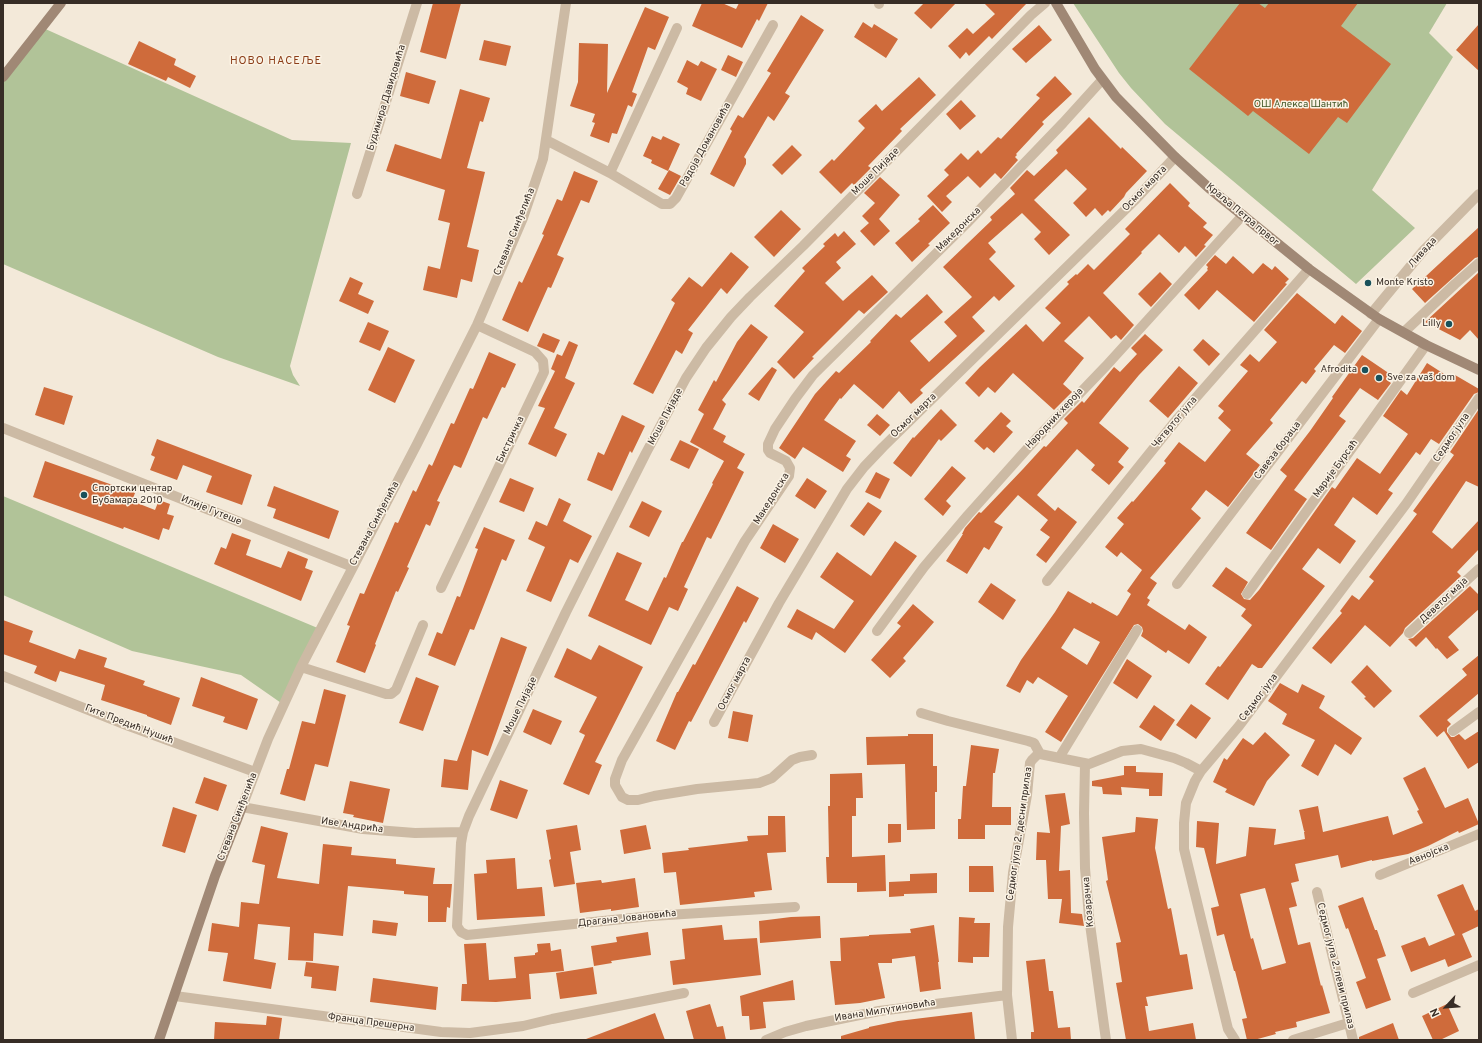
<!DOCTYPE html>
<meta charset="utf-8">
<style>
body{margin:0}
#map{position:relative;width:1482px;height:1043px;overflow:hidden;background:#f3e9d9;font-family:Overpass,sans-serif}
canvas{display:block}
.frame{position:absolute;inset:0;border:4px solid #372d26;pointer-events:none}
.north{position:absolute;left:1426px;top:987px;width:40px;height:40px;-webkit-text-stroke:3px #fbf3e5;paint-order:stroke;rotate:244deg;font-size:11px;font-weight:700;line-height:16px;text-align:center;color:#372d26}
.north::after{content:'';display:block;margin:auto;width:14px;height:18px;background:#372d26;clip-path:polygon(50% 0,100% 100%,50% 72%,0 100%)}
</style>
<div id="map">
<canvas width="1482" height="1043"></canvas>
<div class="frame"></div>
<div class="north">N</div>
</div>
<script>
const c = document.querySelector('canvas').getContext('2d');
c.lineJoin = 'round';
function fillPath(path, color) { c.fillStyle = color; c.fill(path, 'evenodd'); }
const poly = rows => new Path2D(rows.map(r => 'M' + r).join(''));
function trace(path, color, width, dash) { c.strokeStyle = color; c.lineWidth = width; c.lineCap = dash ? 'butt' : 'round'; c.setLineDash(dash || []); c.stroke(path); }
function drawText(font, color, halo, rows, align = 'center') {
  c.font = font + ' Overpass,sans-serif'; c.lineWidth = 3; c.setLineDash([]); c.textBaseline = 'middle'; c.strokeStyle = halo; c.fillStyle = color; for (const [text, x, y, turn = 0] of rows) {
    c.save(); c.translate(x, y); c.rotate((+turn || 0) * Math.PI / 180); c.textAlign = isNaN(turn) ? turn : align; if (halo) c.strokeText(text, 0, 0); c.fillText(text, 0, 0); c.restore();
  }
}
const green = poly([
 [1073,3,1447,3,1429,33,1453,57,1372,190,1415,228,1356,284,1165,124,1131,88,1119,73],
 [41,27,292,140,351,143,290,366,293,375,300,386,218,357,3,264,3,80],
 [3,496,320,629,284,705,241,675,132,651,3,595]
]);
const building = poly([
 [433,3,461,3,446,59,420,52],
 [702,3,722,3,736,9,739,3,768,3,759,21,757,19,742,48,692,26],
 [924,3,956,3,931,29,914,13],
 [984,3,1027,3,992,39,989,36,969,56,966,52,960,59,948,46,967,28,973,34,995,14],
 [1240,3,1258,3,1265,8,1269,3,1358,3,1341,26,1391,64,1347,123,1338,117,1309,154,1253,111,1248,116,1189,69],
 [645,7,669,17,655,50,648,47,632,92,637,94,632,107,628,105,617,134,612,133,609,143,590,136,595,123,592,122,595,114,570,106,578,82,579,43,608,44,607,93],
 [801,15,824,30,785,93,790,96,774,121,768,116,744,157,746,159,746,164,734,187,710,174,732,131,730,129,738,115,743,118,771,73,767,71],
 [863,22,872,28,874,24,898,39,886,58,854,37],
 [1479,24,1479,71,1456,50],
 [1039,25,1052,40,1026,63,1012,49],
 [484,40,511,46,506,66,479,60],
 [139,41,176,59,174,65,196,76,190,88,168,77,166,81,128,64],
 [728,55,743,62,736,77,721,70],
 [687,60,698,66,701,61,717,69,701,101,686,94,688,88,677,82],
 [406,72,436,81,429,104,400,96],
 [1055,76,1072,94,1042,122,1044,124,1016,154,1017,155,1015,157,1018,160,1001,179,995,173,980,188,968,176,946,196,952,202,942,212,927,196,949,175,944,170,961,153,968,160,978,150,981,154,998,137,1001,139,1040,98,1036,95],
 [919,77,936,95,900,129,902,131,868,166,871,168,854,185,852,183,841,194,819,172,832,159,834,161,865,128,858,121,876,104,882,111],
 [460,89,490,98,483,122,480,121,467,168,485,172,467,247,479,250,472,282,461,279,457,298,423,290,428,266,440,269,450,223,438,220,445,190,386,171,395,144,441,159],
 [961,100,976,116,960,130,946,114],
 [1089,117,1121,149,1122,147,1147,171,1126,193,1124,197,1110,212,1108,210,1102,216,1095,208,1086,217,1073,203,1087,189,1066,169,1034,200,1070,235,1049,255,1034,239,1041,232,1022,213,988,243,996,252,989,259,1015,286,999,301,994,296,972,317,985,331,922,388,920,390,923,393,911,404,899,391,883,409,854,384,841,399,840,398,824,420,856,441,846,456,851,459,843,472,803,447,795,459,779,448,815,394,836,371,839,373,871,342,870,341,896,314,901,318,927,294,943,312,910,341,929,362,957,336,944,322,972,297,943,267,992,220,990,217,1015,194,1010,188,1027,170,1034,176,1058,153,1056,150],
 [652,136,661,140,663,136,680,144,668,171,651,163,652,160,643,156],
 [792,145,802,155,782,175,772,165],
 [669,170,681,176,670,195,658,189],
 [574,171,598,181,589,203,581,200,557,255,564,258,551,288,548,287,528,332,502,320,519,281,522,283,544,235,542,234,557,199,562,201],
 [880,177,900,195,879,219,890,231,874,246,860,231,869,223,862,216,875,203,864,193],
 [1170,183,1190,203,1188,206,1207,223,1203,227,1213,235,1204,245,1206,246,1196,257,1185,246,1179,253,1159,234,1141,252,1142,253,1103,293,1134,325,1121,340,1116,335,1111,339,1089,316,1064,341,1084,358,1063,384,1072,392,1054,410,1013,373,995,393,988,387,979,397,965,383,980,367,1026,324,1043,342,1061,323,1045,308,1069,284,1067,282,1076,274,1077,275,1088,264,1094,270,1130,234,1125,229],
 [933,205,950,223,928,244,930,245,912,262,895,243,920,221,918,219],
 [781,210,801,229,774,257,754,237],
 [1479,227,1479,257,1475,258,1425,303,1412,289],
 [844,231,856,244,836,262,841,268,825,283,843,301,872,275,888,292,864,314,859,310,812,357,814,358,794,379,777,362,804,332,774,306,805,271,802,268,825,246,823,244,835,233,838,237],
 [731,252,749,267,727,294,721,288,688,330,693,333,682,354,676,350,653,394,633,384,675,303,671,300,689,277,702,287],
 [1215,255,1226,264,1233,256,1253,274,1263,263,1272,270,1275,266,1289,279,1285,283,1287,284,1254,322,1217,290,1199,310,1184,295,1208,270,1207,269,1208,267,1206,265],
 [1160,272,1172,284,1151,307,1138,294],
 [1479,272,1479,340,1470,330,1460,340,1425,322],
 [350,277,363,283,358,294,374,301,368,314,339,301],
 [1297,293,1335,324,1342,315,1362,331,1345,353,1334,345,1314,369,1316,371,1306,384,1302,381,1270,420,1273,423,1246,454,1260,465,1228,507,1206,490,1191,509,1201,518,1150,578,1157,583,1147,598,1150,600,1147,605,1185,630,1189,624,1207,637,1189,664,1168,650,1166,653,1141,636,1143,631,1142,627,1138,624,1134,625,1061,742,1045,732,1068,696,1038,677,1033,684,1027,680,1020,693,1006,686,1021,660,1055,612,1068,591,1091,604,1092,602,1117,616,1119,614,1131,594,1127,591,1142,570,1121,552,1117,557,1105,547,1124,524,1117,518,1132,501,1133,502,1166,463,1164,461,1179,442,1205,462,1231,430,1218,418,1224,411,1218,406,1248,371,1240,365,1250,354,1259,362,1277,342,1264,330],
 [1074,628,1100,642,1087,665,1061,648],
 [368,322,389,331,380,351,359,342],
 [751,324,768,337,722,400,726,404,713,429,726,436,723,442,745,454,737,468,744,472,711,539,707,537,684,587,688,589,678,611,669,607,651,645,588,616,617,552,642,563,625,600,648,611,664,577,666,578,682,542,683,542,713,484,712,483,724,461,690,442,704,414,698,410,714,380,716,382,737,342],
 [543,333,560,340,554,353,537,346],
 [1145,334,1163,350,1139,375,1099,423,1129,448,1118,462,1124,467,1109,485,1091,470,1095,465,1077,449,1037,495,1055,511,1058,507,1077,522,1046,563,1036,555,1050,537,1040,530,1048,520,1018,495,994,522,1003,527,989,550,984,547,967,574,946,561,963,534,962,534,965,528,979,512,981,513,1023,469,1044,446,1046,447,1068,423,1064,419,1082,401,1084,403,1114,367,1120,372,1137,354,1131,348],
 [1203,339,1220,354,1209,366,1193,350],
 [569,341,578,345,565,378,575,383,554,428,567,434,556,457,528,444,545,408,538,406,555,371,551,369,557,354,562,356],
 [388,347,415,360,395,403,368,390],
 [489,352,516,364,505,388,502,387,487,419,483,417,461,468,454,465,437,501,440,502,430,526,426,524,407,567,409,568,398,592,396,591,375,644,376,645,365,673,336,662,350,626,347,625,360,593,364,594,395,522,398,523,413,490,416,492,429,464,432,466,451,423,454,424,470,388,473,389],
 [1362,355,1390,374,1386,379,1391,383,1378,400,1360,388,1339,416,1346,421,1294,490,1307,499,1271,550,1246,533,1287,476,1280,470,1310,431,1333,398,1332,397],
 [1427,363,1452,379,1455,375,1479,389,1479,392,1474,394,1439,444,1431,439,1420,455,1416,452,1388,490,1393,493,1377,515,1353,497,1334,525,1356,541,1340,564,1318,548,1302,569,1325,586,1262,668,1258,668,1252,664,1228,700,1205,684,1218,666,1220,667,1252,625,1241,616,1246,609,1212,586,1226,567,1248,582,1241,594,1244,599,1250,600,1259,590,1332,487,1335,489,1357,458,1380,474,1408,434,1383,416,1401,390,1407,395],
 [1179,366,1198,383,1168,418,1149,401],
 [772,367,777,370,759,401,748,394],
 [44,387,73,396,64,425,35,415],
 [941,409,957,425,941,441,939,439,911,477,893,463,913,437,914,438],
 [1479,409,1479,487,1466,481,1432,532,1452,549,1479,520,1479,549,1457,572,1461,576,1405,628,1403,633,1390,647,1365,625,1331,664,1312,648,1342,613,1340,611,1352,595,1359,600,1374,581,1369,577,1417,514,1413,511,1454,455,1450,452],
 [1001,412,1011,421,1006,426,1013,432,994,453,987,447,984,450,974,441],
 [877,414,890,425,880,436,867,425],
 [622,415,645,426,632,453,630,451,612,491,587,480,598,452,604,455],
 [157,439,252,475,242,505,206,492,212,476,183,465,177,480,150,470,155,457,151,455],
 [680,440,699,449,689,469,670,460],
 [45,461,135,493,132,501,155,510,159,500,170,504,167,514,174,516,169,530,163,528,159,540,124,527,123,529,33,497],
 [952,466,966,478,946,501,951,506,943,516,924,499],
 [876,472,890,479,880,499,865,492],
 [510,478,534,488,524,512,499,502],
 [807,478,827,491,815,509,795,496],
 [274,486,339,511,329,539,273,518,276,509,267,506],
 [559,498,571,504,563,521,592,536,578,563,570,559,551,602,526,591,545,547,528,539,536,521,547,526],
 [642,501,662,511,649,537,629,527],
 [868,502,882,511,864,536,850,526],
 [773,524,799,539,785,563,760,548],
 [484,527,515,540,506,561,502,559,474,630,470,629,455,666,428,655,437,632,442,634,457,596,460,597,478,549,475,548],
 [232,533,251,540,246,555,281,568,288,551,308,559,305,568,313,571,301,601,214,564,221,547,226,549],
 [895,541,917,556,845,653,816,632,812,640,787,627,797,609,834,629,854,601,820,577,837,552,871,576],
 [991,583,1016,600,1003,620,978,602],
 [737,586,759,598,746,623,744,621,691,722,689,721,675,750,656,741,677,692,678,692,693,664,695,665],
 [1470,586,1479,595,1479,609,1448,637,1459,650,1447,659,1437,648,1436,649,1426,637,1416,647,1408,639,1413,638],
 [913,604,934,622,903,658,906,661,890,678,871,660,901,626,897,623],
 [3,620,33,631,29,642,75,659,79,649,107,658,104,667,145,681,143,685,180,698,171,725,147,716,147,715,101,700,105,685,60,671,56,682,34,673,37,666,3,654],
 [501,637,527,647,488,756,472,750,468,790,441,787,444,759,457,761],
 [599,645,643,667,595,762,602,765,589,795,563,784,585,735,579,732,597,697,554,677,567,648,591,660],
 [1479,655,1479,693,1447,720,1451,724,1447,728,1447,732,1451,737,1454,737,1459,734,1465,740,1479,731,1479,762,1468,769,1444,731,1437,737,1419,716,1467,675,1462,669],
 [1127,659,1152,676,1137,699,1113,683],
 [1367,665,1392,691,1374,708,1364,698,1366,697,1351,682],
 [201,677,258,699,247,730,223,722,225,717,192,706],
 [416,677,439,686,423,731,399,723],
 [1280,683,1298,693,1302,684,1325,696,1319,708,1362,738,1351,755,1335,744,1318,776,1301,766,1315,740,1282,724,1287,714,1268,701],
 [324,689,346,695,328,767,315,764,305,801,280,794,287,769,289,769,302,721,315,724],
 [1191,704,1211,718,1196,739,1176,725],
 [1154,705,1175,720,1161,741,1139,727],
 [533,709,562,721,551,745,523,732],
 [733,711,753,715,748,742,728,738],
 [1265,732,1290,755,1267,781,1254,806,1225,792,1227,789,1213,782,1224,758,1227,760,1243,738,1253,745],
 [908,734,933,734,933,766,937,766,937,792,935,792,935,829,907,830,905,764,867,765,866,737,908,736],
 [971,745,999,749,995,773,993,773,992,807,1011,807,1011,825,985,825,985,839,958,839,958,819,961,819,963,786,966,786],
 [1124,766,1136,766,1136,772,1163,773,1162,796,1149,796,1149,789,1121,787,1122,795,1103,794,1102,787,1092,786,1092,781,1124,775],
 [1425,767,1445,808,1468,798,1479,824,1459,833,1458,831,1428,846,1408,854,1372,861,1372,860,1341,868,1338,855,1295,864,1299,881,1291,883,1297,906,1289,908,1298,945,1310,942,1321,986,1322,985,1330,1013,1296,1022,1297,1027,1275,1032,1276,1034,1254,1040,1247,1040,1242,1019,1247,1018,1235,971,1234,971,1224,934,1217,936,1211,908,1219,906,1204,848,1196,847,1197,821,1219,823,1216,864,1246,856,1249,827,1276,829,1274,845,1305,839,1304,832,1305,832,1304,831,1299,810,1318,806,1323,832,1388,816,1393,835,1423,823,1417,811,1419,810,1403,778],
 [1265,888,1286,963,1262,970,1253,938,1251,939,1240,894],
 [862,773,863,798,856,798,856,816,852,816,852,857,885,855,886,891,857,892,857,883,827,883,826,857,829,857,828,806,830,806,830,774],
 [204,777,227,785,218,811,195,803],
 [500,780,528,790,517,819,490,810],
 [350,781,390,789,383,823,353,817,354,815,343,813],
 [1065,793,1070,824,1061,826,1059,871,1070,870,1071,913,1082,914,1084,926,1059,923,1062,899,1048,899,1046,860,1036,860,1037,832,1050,833,1045,795],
 [173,807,197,815,185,853,162,846],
 [768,816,785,816,786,852,767,853,772,890,754,892,755,897,680,905,676,872,664,873,662,853,689,850,688,848,748,841,747,836,768,835],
 [1136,817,1158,819,1155,848,1168,909,1171,908,1180,955,1187,954,1193,989,1146,997,1148,1006,1145,1006,1149,1031,1193,1023,1196,1040,1126,1040,1116,983,1122,982,1116,943,1121,942,1106,881,1108,880,1102,837,1135,832],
 [888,824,901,824,901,842,888,843],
 [577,825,581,850,570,852,575,884,554,887,549,860,551,859,546,830],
 [646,825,651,849,624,854,620,830],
 [261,826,288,833,277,878,319,884,323,844,352,847,351,855,396,859,396,864,435,868,433,884,452,884,450,908,447,907,446,922,428,922,428,896,404,894,404,891,348,886,343,936,314,933,313,961,288,960,290,927,258,924,254,959,276,963,271,989,223,981,228,953,208,951,212,923,239,927,241,902,259,904,265,865,252,862],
 [515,858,517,889,542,887,545,916,477,920,474,874,487,873,486,860],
 [969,866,993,866,994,892,969,892],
 [937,873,937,893,904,894,904,896,889,897,889,882,910,881,910,874],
 [635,878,639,907,611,911,611,909,580,913,576,883,601,880,602,883],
 [1463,884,1475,911,1479,909,1479,926,1462,934,1472,957,1448,967,1445,959,1411,972,1401,946,1425,937,1429,946,1455,935,1437,895],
 [1363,897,1375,930,1377,930,1386,956,1377,959,1391,1000,1366,1009,1356,982,1366,978,1348,928,1346,929,1338,906],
 [820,916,821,938,760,943,759,921,791,917],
 [959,917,975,918,974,923,990,923,989,957,973,957,973,963,958,962],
 [373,920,398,923,396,936,372,933],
 [722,925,724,940,757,938,761,975,673,985,670,961,685,959,682,929],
 [934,925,939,962,938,962,941,989,920,992,915,956,892,959,892,963,878,963,885,998,860,1003,835,1005,830,961,841,961,840,938,869,936,869,935,911,933,910,929],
 [648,932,651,955,611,961,612,963,594,966,591,946,617,942,616,937],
 [486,943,489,980,516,978,514,957,535,955,535,953,538,952,537,944,550,943,551,951,561,949,564,971,529,974,531,999,496,1002,461,1001,462,984,467,984,464,944],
 [1045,959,1049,991,1053,991,1058,1028,1070,1027,1071,1040,1031,1040,1031,1032,1034,1032,1026,961],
 [306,962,339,966,336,991,311,988,312,977,304,976],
 [593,967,597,994,560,999,556,973],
 [373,978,438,987,436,1010,370,1002],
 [793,980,795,1000,763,1002,766,1028,750,1030,749,1016,742,1016,740,996],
 [710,1004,717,1027,723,1026,726,1040,694,1040,686,1011],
 [1447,1004,1459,1031,1440,1040,1433,1040,1422,1016],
 [972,1012,975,1040,841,1040,841,1036,869,1028,869,1027,898,1021],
 [655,1013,665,1040,586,1040,586,1039],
 [267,1016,282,1018,279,1040,214,1040,215,1022,266,1025],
 [1393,1023,1399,1040,1359,1040,1359,1037]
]);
const street = poly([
 [879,4,879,3],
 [546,140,610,173,662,204,670,204,676,198,773,25],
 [610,173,677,28],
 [357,194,417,3],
 [1371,314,1423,251,1479,194],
 [1404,332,1455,284,1479,263],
 [3,428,353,567],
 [1047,581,1178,418,1309,269],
 [1177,584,1379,319],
 [441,588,544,372,543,361,535,352,477,325],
 [1247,594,1426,345],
 [877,631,924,567,968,515,1035,440,1106,366,1243,215],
 [1409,633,1479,569],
 [301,667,386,694,391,694,396,690,423,625],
 [3,676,129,726,255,772],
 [921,713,948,721,1028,741,1034,743,1040,754],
 [714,722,779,603,847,489,864,467,883,447,1134,201,1175,157],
 [1453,731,1479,712],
 [812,755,800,757,792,760,772,778,759,783,697,789,654,796,638,800,628,800,622,797,615,785,615,779,622,760,745,541,789,476,790,468,786,461,770,453,768,450,768,444,775,429,795,399,813,375,966,224,1063,123,1102,80],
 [1059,758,1137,630],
 [1085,764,1084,813,1085,868,1089,917,1106,1040],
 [463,832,415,833,363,829,242,807,268,739,301,667,417,444,477,325,523,218,543,159,566,3],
 [1380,875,1479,834],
 [1317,892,1353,1040],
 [795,907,652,916,467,935,461,932,457,926,461,843,463,832,469,816,566,612,646,453,686,378,706,348,731,317,750,297,803,246,1031,15,1045,3],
 [1413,993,1479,965],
 [175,996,441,1032,470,1033,523,1026,552,1019,684,993],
 [766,1040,785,1032,806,1026,879,1011,1007,995],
 [1012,1040,1007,995,1008,927,1013,873,1027,795,1030,763,1032,760,1037,755,1040,754,1089,764,1122,751,1141,749,1174,758,1186,763,1201,771],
 [1235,1040,1228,1029,1184,849,1184,823,1186,803,1195,781,1201,771,1239,726,1406,504,1479,398],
 [1293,1040,1348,1023]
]);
const secondary = poly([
 [1056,3,1095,69,1116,97,1175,157,1209,188,1309,269,1379,319,1426,345,1479,370],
 [3,77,61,3],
 [159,1040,215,876,242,807]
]);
const markers = [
 [1368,283,4,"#19515b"],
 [1449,324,4,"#19515b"],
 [1365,370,4,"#19515b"],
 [1379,378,4,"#19515b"],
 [84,495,4,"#19515b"]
];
const streetNames = [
 ["Будимира Давидовића",387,98,-73],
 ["Радоја Домановића",706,145,-61],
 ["Моше Пијаде",876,172,-45],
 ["Осмог марта",1145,189,-46],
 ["Краља Петра првог",1242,215,40],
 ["Македонска",959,230,-45],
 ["Стевана Синђелића",515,232,-68],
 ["Ливада",1423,253,-48],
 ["Осмог марта",914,416,-44],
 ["Моше Пијаде",666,417,-62],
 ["Народних хероја",1055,419,-47],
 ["Четвртог јула",1175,423,-50],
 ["Седмог јула",1452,438,-56],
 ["Бистричка",511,440,-64],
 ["Савеза бораца",1278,451,-53],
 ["Марије Бурсаћ",1336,469,-54],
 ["Македонска",772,499,-58],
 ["Илије Гутеше",211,511,22],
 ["Стевана Синђелића",375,524,-62],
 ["Деветог маја",1444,601,-43],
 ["Осмог марта",735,684,-62],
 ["Седмог јула",1259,698,-53],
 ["Моше Пијаде",521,706,-64],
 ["Гите Предић Нушић",129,725,21],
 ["Стевана Синђелића",238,817,-69],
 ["Иве Андрића",352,826,8],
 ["Седмог јула 2. десни прилаз",1020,834,-82],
 ["Авнојска",1429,855,-22],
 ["Козарачка",1089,902,-95],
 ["Драгана Јовановића",627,919,-6],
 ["Седмог јула 2. леви прилаз",1335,966,76],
 ["Ивана Милутиновића",885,1011,-9],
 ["Франца Прешерна",371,1023,8]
];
const parkNames = [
 ["ОШ Алекса Шантић",1301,105]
];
const poiNames = [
 ["Monte Kristo",1376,283],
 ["Lilly",1441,324,"right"],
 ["Afrodita",1357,370,"right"],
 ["Sve za vaš dom",1387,378],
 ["Спортски центар",92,489],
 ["Бубамара 2010",92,501]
];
const neighbourhoodNames = [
 ["НОВО НАСЕЉЕ",276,62]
];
fillPath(green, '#b1c398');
fillPath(building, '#cf6b3b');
trace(street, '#ccbaa4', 10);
trace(secondary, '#a08875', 10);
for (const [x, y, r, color] of markers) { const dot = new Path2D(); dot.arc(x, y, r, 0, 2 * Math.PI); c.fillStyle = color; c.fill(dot); trace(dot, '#fbf3e5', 1.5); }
drawText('10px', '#372d26', '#fbf3e5', streetNames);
drawText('10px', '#425728', '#fbf3e5', parkNames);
drawText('10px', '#372d26', '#fbf3e5', poiNames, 'left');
c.letterSpacing = '1px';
drawText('11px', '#8c3e19', '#fbf3e5', neighbourhoodNames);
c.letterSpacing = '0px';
</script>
